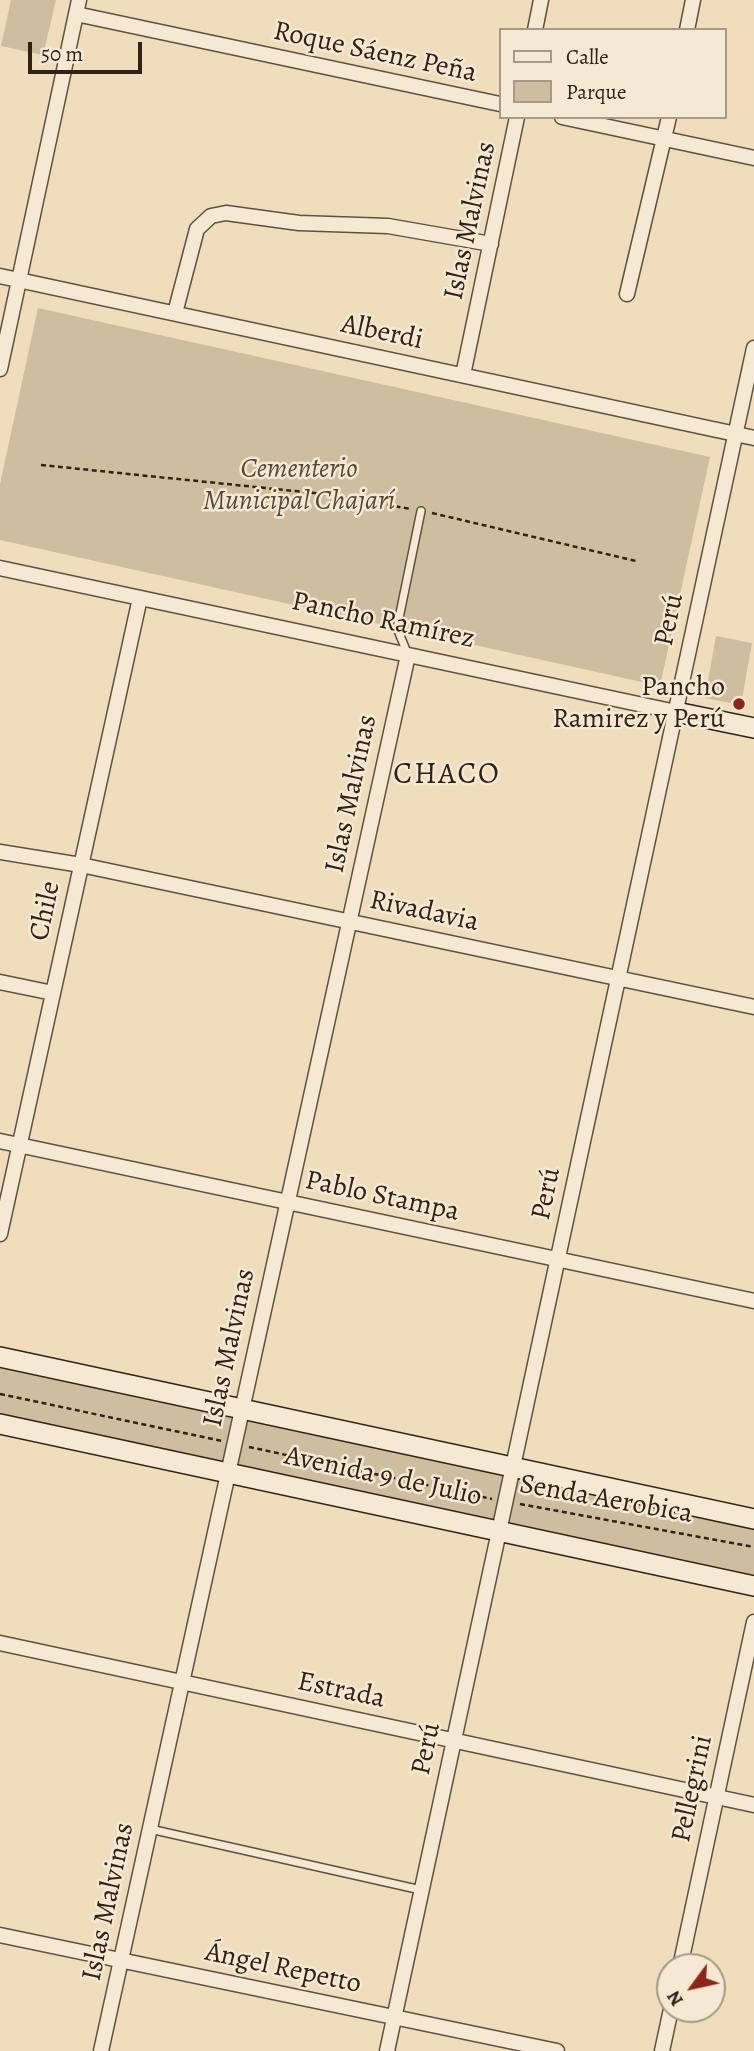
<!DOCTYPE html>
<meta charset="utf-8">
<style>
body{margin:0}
#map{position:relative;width:754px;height:2051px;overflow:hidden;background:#efddbc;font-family:Alegreya,serif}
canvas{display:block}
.legend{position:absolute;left:499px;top:28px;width:228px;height:91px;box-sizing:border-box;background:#f5e9d3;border:2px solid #a79988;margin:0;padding:9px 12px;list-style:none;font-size:21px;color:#312117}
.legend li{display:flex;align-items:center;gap:14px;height:35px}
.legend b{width:35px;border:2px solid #a79988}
.north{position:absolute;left:656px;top:1953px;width:70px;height:70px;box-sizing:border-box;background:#f5e9d3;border:2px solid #a79988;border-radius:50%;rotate:237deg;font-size:19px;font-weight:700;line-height:28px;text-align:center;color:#312117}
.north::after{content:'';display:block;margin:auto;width:24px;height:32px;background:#8f2418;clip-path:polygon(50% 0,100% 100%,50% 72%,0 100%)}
.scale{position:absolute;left:28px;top:42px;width:114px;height:32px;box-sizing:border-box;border:4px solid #312117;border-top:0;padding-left:9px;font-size:21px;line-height:24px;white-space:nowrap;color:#312117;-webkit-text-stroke:5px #f5e9d3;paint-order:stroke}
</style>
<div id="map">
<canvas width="754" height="2051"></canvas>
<ul class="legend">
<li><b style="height:9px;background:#f5e9d3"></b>Calle</li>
<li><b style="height:19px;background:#cfbda0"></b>Parque</li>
</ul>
<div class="north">N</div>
<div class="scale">50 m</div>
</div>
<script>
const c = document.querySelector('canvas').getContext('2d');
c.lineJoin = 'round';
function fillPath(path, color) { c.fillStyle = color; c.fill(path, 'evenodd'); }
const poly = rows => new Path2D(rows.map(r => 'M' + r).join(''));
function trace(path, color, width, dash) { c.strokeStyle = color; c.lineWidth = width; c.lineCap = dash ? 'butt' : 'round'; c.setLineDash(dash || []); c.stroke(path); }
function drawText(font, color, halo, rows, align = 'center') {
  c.font = font + ' Alegreya,serif'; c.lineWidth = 5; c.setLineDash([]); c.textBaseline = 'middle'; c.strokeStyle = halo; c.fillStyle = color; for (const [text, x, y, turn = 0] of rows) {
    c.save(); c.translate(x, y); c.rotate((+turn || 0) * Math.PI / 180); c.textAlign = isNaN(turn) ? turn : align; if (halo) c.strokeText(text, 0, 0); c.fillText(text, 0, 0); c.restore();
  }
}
const green = poly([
 [11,0,56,0,43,55,1,46],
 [38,308,710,457,660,686,0,540,0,484],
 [716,636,752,643,741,705,705,698],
 [0,1366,233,1414,224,1466,0,1418],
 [247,1417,504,1472,495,1524,237,1468],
 [518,1475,754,1525,754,1580,508,1526]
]);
const path = poly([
 [41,465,324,494,411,509],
 [432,513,636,561],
 [0,1394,222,1441],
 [249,1447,492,1499],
 [520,1504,754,1547]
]);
const lane = poly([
 [408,655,397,628,421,511],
 [150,1829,421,1890]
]);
const street = poly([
 [76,14,500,104],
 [535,30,541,0],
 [687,30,693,0],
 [562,117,754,158],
 [0,276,754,438],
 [627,294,669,117],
 [175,313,197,229,211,216,226,213,299,223,388,226,491,244],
 [0,369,79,0],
 [463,375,517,117],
 [0,568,676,712],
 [0,852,81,865,754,1007],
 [0,982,53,993],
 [0,1141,754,1301],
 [0,1234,140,598],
 [0,1643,754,1805],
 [0,1935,557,2051],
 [680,1967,754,1622],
 [101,2051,408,655],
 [387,2051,754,348],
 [662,2051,671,2009]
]);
const secondary = poly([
 [676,712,754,728],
 [0,1357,754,1519],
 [0,1424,754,1586]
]);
const markers = [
 [739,704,7,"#8f2418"]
];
const streetNames = [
 ["Roque Sáenz Peña",375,53,12],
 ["Islas Malvinas",471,221,-78],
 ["Alberdi",382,333,12],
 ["Perú",670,620,-78],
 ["Pancho Ramírez",383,621,12],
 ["Islas Malvinas",352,794,-78],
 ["Chile",46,911,-78],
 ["Rivadavia",424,912,12],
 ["Perú",547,1194,-78],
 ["Pablo Stampa",382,1197,12],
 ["Islas Malvinas",230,1348,-78],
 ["Avenida 9 de Julio",383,1477,12],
 ["Senda Aerobica",606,1500,10],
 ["Estrada",341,1691,12],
 ["Perú",427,1749,-78],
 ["Pellegrini",693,1789,-78],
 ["Islas Malvinas",109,1902,-78],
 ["Ángel Repetto",283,1969,12]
];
const parkNames = [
 ["Cementerio",299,470],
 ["Municipal Chajarí",299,502]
];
const poiNames = [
 ["Pancho",725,688],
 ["Ramirez y Perú",725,720]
];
const neighbourhoodNames = [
 ["CHACO",447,776]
];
fillPath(green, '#cfbda0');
trace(lane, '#605040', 10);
trace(street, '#605040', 17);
trace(secondary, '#312117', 22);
trace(path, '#312117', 2.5, [5, 3.5]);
trace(lane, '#f5e9d3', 7);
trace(street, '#f5e9d3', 14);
trace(secondary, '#f5e9d3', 19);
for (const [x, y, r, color] of markers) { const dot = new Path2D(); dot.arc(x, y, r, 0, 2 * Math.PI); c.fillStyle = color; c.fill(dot); trace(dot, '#f5e9d3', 2.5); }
drawText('28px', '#312117', '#f5e9d3', streetNames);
drawText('italic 28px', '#584839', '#f5e9d3', parkNames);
drawText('28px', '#312117', '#f5e9d3', poiNames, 'right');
c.letterSpacing = '2px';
drawText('30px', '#312117', '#f5e9d3', neighbourhoodNames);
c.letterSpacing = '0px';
</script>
